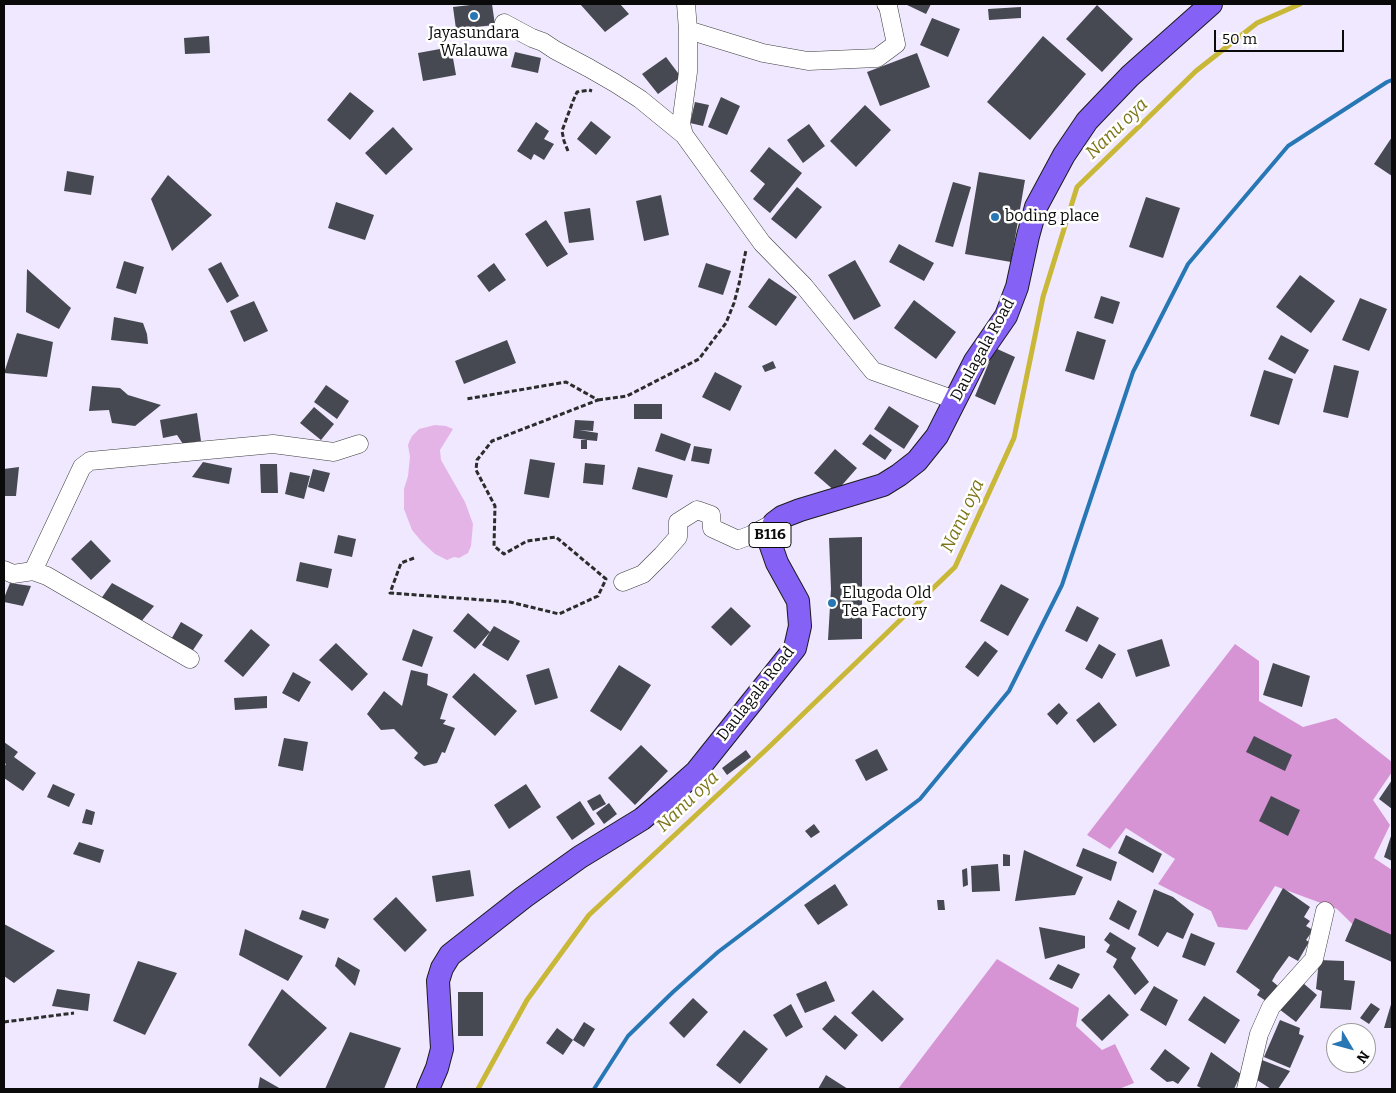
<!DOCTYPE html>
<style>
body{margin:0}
#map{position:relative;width:1396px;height:1093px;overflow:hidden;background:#efe8fe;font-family:Bitter,serif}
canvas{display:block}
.frame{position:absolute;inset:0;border:5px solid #0a0a0a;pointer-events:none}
.north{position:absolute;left:1326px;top:1023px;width:50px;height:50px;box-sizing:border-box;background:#fff;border:1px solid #9d9d9d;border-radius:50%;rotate:127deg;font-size:14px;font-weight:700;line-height:20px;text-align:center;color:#0a0a0a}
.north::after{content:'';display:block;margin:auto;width:18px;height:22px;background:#2777b5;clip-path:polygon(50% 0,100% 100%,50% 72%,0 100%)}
.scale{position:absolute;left:1214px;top:30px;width:130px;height:22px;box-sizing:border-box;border:2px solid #0a0a0a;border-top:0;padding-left:6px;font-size:15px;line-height:18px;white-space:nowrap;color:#0a0a0a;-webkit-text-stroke:4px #fff;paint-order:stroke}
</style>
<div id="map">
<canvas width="1396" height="1093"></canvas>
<div class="frame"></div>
<div class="north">N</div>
<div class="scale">50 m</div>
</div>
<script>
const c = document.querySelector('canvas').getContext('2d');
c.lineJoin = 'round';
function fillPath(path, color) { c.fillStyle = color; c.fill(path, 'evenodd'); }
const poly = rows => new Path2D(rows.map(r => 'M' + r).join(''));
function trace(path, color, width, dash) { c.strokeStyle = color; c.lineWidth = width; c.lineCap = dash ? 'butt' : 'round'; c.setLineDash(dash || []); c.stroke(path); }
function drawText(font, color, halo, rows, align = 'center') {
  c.font = font + ' Bitter,serif'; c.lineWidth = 5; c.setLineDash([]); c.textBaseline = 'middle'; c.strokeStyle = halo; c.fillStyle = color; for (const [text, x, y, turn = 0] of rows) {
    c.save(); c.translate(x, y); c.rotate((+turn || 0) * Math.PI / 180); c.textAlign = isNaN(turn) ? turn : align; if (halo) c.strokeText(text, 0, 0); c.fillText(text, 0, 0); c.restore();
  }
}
const green = poly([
 [435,425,446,426,453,429,440,450,441,460,465,502,473,524,471,546,468,553,459,558,454,557,447,560,435,554,422,542,412,530,404,509,404,489,408,476,410,457,408,445,410,440,412,436,419,429]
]);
const forest = poly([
 [1235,644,1259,661,1259,701,1303,727,1336,718,1392,762,1392,772,1373,800,1390,825,1374,858,1392,870,1392,963,1337,909,1275,886,1247,930,1218,927,1211,911,1158,884,1175,859,1126,828,1110,849,1087,835],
 [997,959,1079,1008,1076,1026,1102,1050,1115,1044,1134,1083,1119,1089,898,1089]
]);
const stream = poly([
 [478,1089,527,1000,589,915,770,746,955,567,1014,438,1043,297,1077,187,1196,71,1257,23,1300,4]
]);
const building = poly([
 [479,4,492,4,495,25,456,29,453,7],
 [580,4,620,4,629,14,605,32],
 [905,4,931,4,926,14],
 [1097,5,1133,39,1102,72,1066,39],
 [1021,7,1021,18,989,20,988,9],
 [932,18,960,29,948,57,920,45],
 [209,36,210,53,185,54,184,38],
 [1043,36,1086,74,1030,140,987,102],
 [451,47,456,75,423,81,418,53],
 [515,52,541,58,538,73,511,67],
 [917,53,930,87,880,106,867,72],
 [666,57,681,77,658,94,642,74],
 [350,92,374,111,350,140,327,120],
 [721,97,740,106,727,135,708,127],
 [695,102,709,105,703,126,690,123],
 [865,105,891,130,856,167,830,141],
 [591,121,611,137,596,155,577,139],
 [536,122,549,131,544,139,554,144,544,160,534,154,531,160,517,151],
 [809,124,825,146,803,163,787,140],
 [393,127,413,149,386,175,365,153],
 [1392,137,1392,176,1374,164],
 [769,147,802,173,770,213,753,199,765,184,750,171],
 [67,171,94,176,91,195,64,191],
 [979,172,1025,180,1011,262,965,254],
 [168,175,212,215,172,251,151,199],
 [953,182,971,187,953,247,935,242],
 [797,187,822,207,796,239,771,219],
 [661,195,669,235,644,241,636,201],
 [1146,197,1180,208,1163,258,1129,247],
 [336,202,374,215,365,240,328,228],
 [590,208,594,240,569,243,564,212],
 [546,220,568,254,547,267,525,234],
 [899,244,934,263,924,281,889,262],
 [855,260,881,306,854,320,828,275],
 [124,261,144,267,136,294,116,288],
 [221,262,239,296,227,303,208,269],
 [494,263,506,280,489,292,477,276],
 [706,263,731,271,723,295,698,287],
 [27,269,71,308,59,329,26,312],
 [1300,275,1335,301,1311,333,1276,307],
 [769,278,797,297,776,326,748,307],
 [1101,296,1120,302,1113,324,1094,318],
 [1360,298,1387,309,1369,351,1342,340],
 [914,300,956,332,936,359,894,328],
 [254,301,268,331,244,342,230,311],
 [114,317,143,323,147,334,148,344,111,340],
 [1077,331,1106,340,1094,380,1065,371],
 [17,333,53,342,47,377,4,373],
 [1281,335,1309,350,1295,374,1268,359],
 [507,340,516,363,464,384,455,361],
 [995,348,1015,357,995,405,975,396],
 [773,361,776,368,765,372,762,366],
 [1334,365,1359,371,1348,418,1323,412],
 [1264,370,1293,379,1279,425,1250,416],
 [715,372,742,386,730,411,702,397],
 [326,385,349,401,337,419,314,402],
 [92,386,120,388,128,395,161,405,135,426,112,423,109,410,89,411],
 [634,404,662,404,662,419,634,419],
 [889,406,919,426,904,449,874,429],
 [314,407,334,424,321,440,300,423],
 [197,413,201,441,183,444,177,435,163,438,160,420],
 [575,420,594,421,593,431,579,430,598,433,597,441,587,440,587,449,581,449,581,440,587,440,573,438],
 [661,433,691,444,685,461,655,451],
 [870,434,892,450,885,460,862,444],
 [694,446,712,449,709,464,691,461],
 [835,449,857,468,836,492,814,473],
 [530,459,555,463,549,498,524,494],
 [203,462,232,468,229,484,192,477],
 [585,463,605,465,603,485,583,483],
 [260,464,277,464,278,493,261,493],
 [19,467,16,496,4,496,4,469],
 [638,467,673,475,667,498,632,489],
 [313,469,330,473,324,492,308,487],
 [290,472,310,476,304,499,285,494],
 [338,535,356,539,352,557,334,553],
 [862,537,862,639,828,640,831,589,829,538],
 [91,540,111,561,91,580,71,559],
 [300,562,332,569,328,588,296,581],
 [10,583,31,586,23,606,4,602,4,598],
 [112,583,154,606,140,623,98,603],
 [1001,584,1029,599,1008,636,980,621],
 [1077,606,1099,618,1087,642,1065,631],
 [731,607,751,626,731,646,711,627],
 [468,613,490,632,494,626,520,641,508,661,482,645,490,632,475,649,453,631],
 [181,622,203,635,191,653,169,643],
 [251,629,270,645,243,677,224,661],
 [413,629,433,637,422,667,402,660],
 [1162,639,1170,666,1136,677,1127,650],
 [985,641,998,651,978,677,965,667],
 [336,643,368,674,352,691,319,660],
 [1099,644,1116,654,1102,679,1085,669],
 [1273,663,1310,676,1302,707,1263,695],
 [619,665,651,685,621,731,590,711],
 [549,668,558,698,535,705,526,675],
 [411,670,428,674,427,685,448,694,440,719,446,720,443,724,455,728,445,753,442,752,437,763,424,766,414,758,418,753,394,729,381,730,367,714,384,691,402,706],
 [293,672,311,682,299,702,282,693],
 [474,673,517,711,495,736,452,697],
 [267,696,267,708,235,710,234,698],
 [1099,702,1117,725,1094,743,1076,720],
 [1059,703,1068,713,1057,725,1047,714],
 [1254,736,1292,755,1285,771,1246,752],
 [284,738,308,742,303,771,278,766],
 [4,742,18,752,14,757,36,773,23,791,4,778,4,767,6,764,4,763],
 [641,745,668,771,635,805,608,778],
 [877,749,888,770,866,781,855,760],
 [746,750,751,757,727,775,722,768],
 [1392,780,1392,809,1379,799],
 [53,784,75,794,69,807,47,797],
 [526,784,541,807,509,829,494,805],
 [600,794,606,804,593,811,587,801],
 [1271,796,1300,810,1288,836,1259,821],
 [580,801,595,824,572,840,556,817],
 [609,803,617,814,604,824,596,813],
 [86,809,95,812,92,825,82,823],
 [814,824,820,832,811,838,805,831],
 [1392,833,1392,861,1384,857],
 [1126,835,1162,854,1153,873,1118,853],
 [79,842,104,850,100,863,73,854],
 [1083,848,1117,862,1111,881,1076,866],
 [1024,850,1083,877,1075,895,1015,901],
 [1003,854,1010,855,1010,866,1003,866],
 [998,864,1000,891,972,892,971,866],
 [967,868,968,885,963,887,962,870],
 [470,870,474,896,436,902,432,876],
 [835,884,848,905,818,925,804,905],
 [1283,888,1310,907,1304,917,1310,921,1306,926,1313,930,1306,940,1309,942,1298,961,1289,956,1276,974,1272,981,1278,986,1266,1001,1257,995,1260,990,1236,972],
 [1154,889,1173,897,1194,914,1183,939,1167,932,1158,947,1138,935],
 [396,897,427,930,405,952,373,919],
 [937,900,944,900,945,910,938,910],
 [1118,900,1137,911,1129,930,1109,919],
 [302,910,329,919,325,929,299,919],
 [1355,918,1392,935,1392,962,1345,941],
 [4,924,55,951,14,983,4,976],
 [1039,927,1085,936,1085,948,1045,959],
 [245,929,303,956,288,981,239,955],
 [1110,932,1136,948,1131,958,1149,982,1135,995,1113,967,1117,959,1106,952,1110,945,1104,940],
 [1191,933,1215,943,1205,966,1182,957],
 [338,957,360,970,355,986,335,966],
 [1319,960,1344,961,1344,980,1355,981,1351,1010,1320,1008,1322,991,1316,989],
 [138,961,177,973,145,1035,113,1021],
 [1058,964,1080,974,1072,989,1049,979],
 [826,981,835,1001,805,1013,796,994],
 [1303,983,1317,995,1296,1022,1279,1009],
 [1154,986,1178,1000,1166,1026,1140,1010],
 [57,989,90,994,88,1011,52,1006],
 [282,989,327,1028,280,1077,248,1045],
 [873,990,904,1019,882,1042,851,1013],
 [458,992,483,992,483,1036,458,1036],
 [1109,994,1129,1015,1102,1041,1081,1020],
 [1204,996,1240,1020,1225,1044,1188,1020],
 [693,998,708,1012,684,1038,669,1023],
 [1392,1001,1392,1028,1384,1028],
 [1371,1003,1380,1009,1369,1024,1360,1018],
 [791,1004,803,1027,786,1037,773,1015],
 [835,1015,858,1035,845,1050,822,1029],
 [1280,1020,1300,1028,1299,1034,1304,1036,1290,1068,1264,1057],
 [584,1022,595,1029,584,1047,573,1040],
 [557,1028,573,1040,563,1055,546,1043],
 [744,1030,768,1049,740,1084,716,1065],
 [350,1032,401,1048,384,1089,325,1089],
 [1165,1049,1190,1068,1178,1084,1173,1081,1167,1082,1150,1069],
 [1211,1052,1241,1074,1234,1089,1203,1089,1197,1086],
 [1262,1060,1290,1071,1278,1089,1271,1089,1254,1078],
 [826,1075,848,1089,818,1089],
 [260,1077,281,1089,258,1089]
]);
const path = poly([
 [568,151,564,141,562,131,573,101,577,92,589,90,592,91],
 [598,400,627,396,699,359,726,323,734,303,739,284,746,250],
 [414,558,401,563,390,593,510,602,559,614,598,596,606,579,556,537,527,541,504,554,494,546,495,506,476,470,477,460,492,441,598,400,566,382,466,399],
 [4,1022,74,1013]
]);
const minor = poly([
 [686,4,688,30],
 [886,4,888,6,896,44,877,58,808,61,763,53,688,30,688,72,681,124,684,135,762,243,804,286,873,371,955,400],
 [504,23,532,38,543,42,555,50,589,68,615,83,640,99,684,135],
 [4,570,13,574,33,571,82,467,90,461,273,444,334,452,359,444],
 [33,571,47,576,190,659],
 [623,582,643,574,662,555,678,537,678,522,697,510,711,515,712,528,738,540,751,535,774,523],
 [1246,1089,1259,1034,1271,1007,1314,959,1325,911]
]);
const major = poly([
 [428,1089,437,1068,442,1049,438,981,442,968,450,955,524,897,580,857,642,819,669,796,696,772,795,648,800,626,798,601,777,563,770,543,770,534,774,523,782,517,800,510,883,485,899,475,917,461,937,436,975,361,1006,316,1017,287,1028,236,1036,207,1064,155,1087,121,1130,76,1211,4]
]);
const rail = poly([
 [594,1089,628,1036,673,992,718,952,920,799,1009,691,1062,585,1133,372,1188,264,1288,146,1387,82,1392,80]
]);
const markers = [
 [474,16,5,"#2777b5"],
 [995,217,5,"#2777b5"],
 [832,603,5,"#2777b5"]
];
const shields = [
 [770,535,42]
];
const shieldNames = [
 ["B116",770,535]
];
const poiNames = [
 ["Jayasundara",474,34,"center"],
 ["Walauwa",474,52,"center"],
 ["boding place",1005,217],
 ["Elugoda Old",842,594],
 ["Tea Factory",842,612]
];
const streetNames = [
 ["Daulagala Road",983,350,-61],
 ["Daulagala Road",756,694,-52]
];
const waterNames = [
 ["Nanu oya",1117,129,-44],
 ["Nanu oya",963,516,-65],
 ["Nanu oya",688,802,-44]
];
fillPath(green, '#e5b4e7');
fillPath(forest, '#d794d5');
trace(stream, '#c9b838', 5);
fillPath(building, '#474952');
trace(minor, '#3d3d3d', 19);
trace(major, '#1b1b1b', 24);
trace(path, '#2c2c2c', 3, [5, 2.5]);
trace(minor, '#fff', 18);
trace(major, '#8562f5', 22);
trace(rail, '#2777b5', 4);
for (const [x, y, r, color] of markers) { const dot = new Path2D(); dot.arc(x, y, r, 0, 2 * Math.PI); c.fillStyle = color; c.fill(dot); trace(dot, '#fff', 2); }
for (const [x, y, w] of shields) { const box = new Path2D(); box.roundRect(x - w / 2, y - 12.5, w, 25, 4); c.fillStyle = '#fff'; c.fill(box); trace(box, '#0a0a0a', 1); }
drawText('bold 15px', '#0a0a0a', null, shieldNames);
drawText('16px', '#0a0a0a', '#fff', poiNames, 'left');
drawText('16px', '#0a0a0a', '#fff', streetNames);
drawText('italic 18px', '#7c7417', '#fff', waterNames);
</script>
